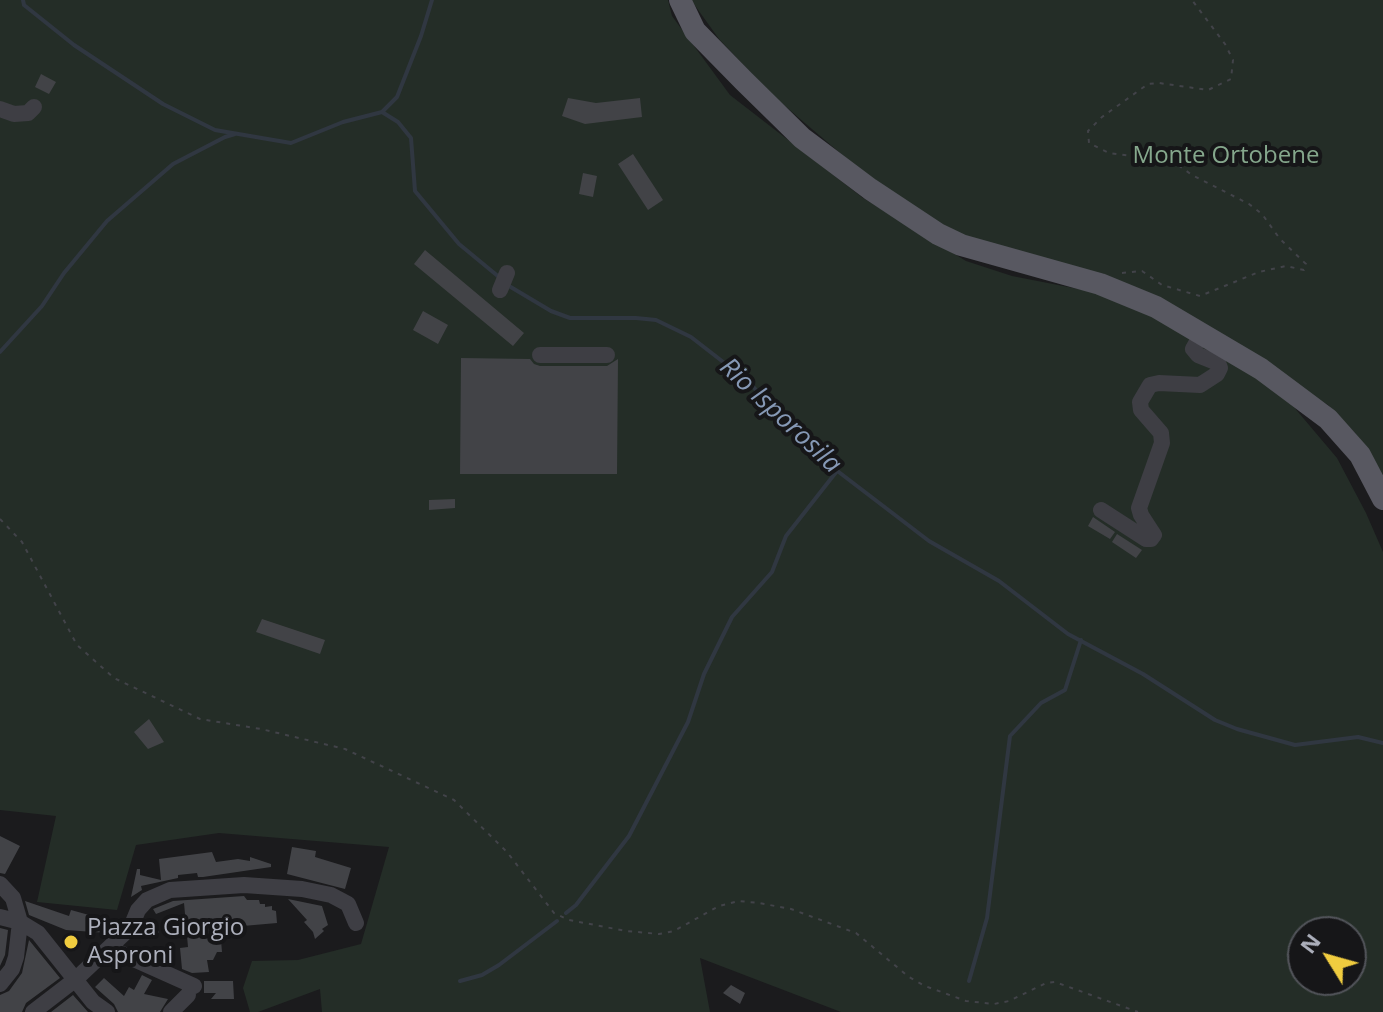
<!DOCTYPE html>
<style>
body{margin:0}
#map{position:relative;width:1383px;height:1012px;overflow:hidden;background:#1b1b1d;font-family:"Open Sans",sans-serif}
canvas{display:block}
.north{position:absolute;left:1287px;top:916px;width:80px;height:80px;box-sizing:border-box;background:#161618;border:2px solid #52545a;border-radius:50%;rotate:307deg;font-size:22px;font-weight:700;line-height:32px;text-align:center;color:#adb0bc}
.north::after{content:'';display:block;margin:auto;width:28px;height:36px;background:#f0cc3f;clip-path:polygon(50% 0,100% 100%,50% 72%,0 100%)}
</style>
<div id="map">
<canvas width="1383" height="1012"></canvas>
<div class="north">N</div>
</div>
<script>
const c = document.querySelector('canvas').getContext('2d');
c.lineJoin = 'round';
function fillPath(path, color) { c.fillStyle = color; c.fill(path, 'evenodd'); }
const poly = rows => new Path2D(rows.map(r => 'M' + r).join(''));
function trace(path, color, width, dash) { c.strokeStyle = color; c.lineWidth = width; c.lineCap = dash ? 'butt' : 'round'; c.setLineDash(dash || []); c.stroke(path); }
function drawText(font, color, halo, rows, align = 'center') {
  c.font = font + ' "Open Sans",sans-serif'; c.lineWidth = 8; c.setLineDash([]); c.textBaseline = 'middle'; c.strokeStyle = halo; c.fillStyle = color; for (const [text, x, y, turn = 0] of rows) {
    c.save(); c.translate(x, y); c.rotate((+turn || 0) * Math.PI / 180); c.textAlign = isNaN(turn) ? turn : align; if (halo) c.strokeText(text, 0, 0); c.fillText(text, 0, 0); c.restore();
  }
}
const green = poly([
 [0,0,668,0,672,16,730,95,863,198,966,261,1012,276,1099,293,1164,320,1229,357,1293,406,1337,458,1366,513,1383,552,1383,1012,841,1012,700,958,710,1012,322,1012,320,989,258,1012,250,1012,243,988,252,961,298,960,361,944,389,847,219,833,136,845,117,910,37,902,56,816,0,810],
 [1303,932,1351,932,1351,980,1303,980],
 [691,0,1383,0,1383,480,1355,433,1328,405,1171,305,955,233,916,210,853,164,772,95,719,39]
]);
const stream = poly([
 [23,0,24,5,74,45,163,104,215,130,291,143,343,122,382,112,398,122,411,138,415,191,459,244,499,277],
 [382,112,397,97,421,36,432,0],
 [509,286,551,311,570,318,636,318,656,320,691,337,749,382,806,447,929,541,999,581,1068,634,1143,674,1215,720,1237,729,1295,745,1358,737,1383,743],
 [0,352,42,306,64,273,107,221,173,164,225,137,235,134],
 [566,913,576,905,629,836,688,722,704,674,732,617,772,572,786,536,837,471],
 [460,981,482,975,499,965,557,921],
 [969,981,987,918,1010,736,1041,703,1065,690,1081,640]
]);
const building = poly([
 [41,74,56,82,49,94,35,87],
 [568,98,596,103,640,98,642,117,585,124,562,116],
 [633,154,663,200,648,210,618,164],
 [583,173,597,176,593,197,579,194],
 [425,250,524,333,513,346,414,264],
 [423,311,448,325,438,344,413,330],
 [461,358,530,359,534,364,540,366,607,366,618,359,617,474,460,474],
 [455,499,455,508,429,510,429,500],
 [1093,517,1115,532,1110,539,1088,526],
 [1117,534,1142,550,1136,558,1112,542],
 [262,619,325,640,320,654,256,632],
 [149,719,164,742,148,749,134,732],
 [0,836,20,846,5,874,0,873],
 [292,847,316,851,315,857,351,868,345,889,287,874],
 [212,852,216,862,238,859,250,861,250,857,271,864,271,867,203,877,198,877,197,873,178,875,178,878,141,886,142,890,131,897,137,869,140,869,140,875,161,880,159,859],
 [244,896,247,900,259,900,260,904,265,904,265,907,272,906,272,910,276,911,277,923,220,928,222,952,217,952,213,960,207,960,209,972,192,973,182,969,180,948,188,947,184,903,156,914,153,909,173,901],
 [288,899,322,906,328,925,322,929,324,931,315,939,313,932,304,922,307,920],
 [25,901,69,916,71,910,89,915,86,924,113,924,113,919,123,919,108,933,66,930,29,915],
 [0,928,8,930,5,955,0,966],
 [29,940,60,978,26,1003,22,1012,0,1012,0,995,9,991,22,973],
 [142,975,152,980,144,994,168,999,160,1012,118,1012,114,1004,95,987,104,978,124,996,129,987,134,990],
 [233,981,234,999,211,999,216,993,204,993,204,981],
 [731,985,745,993,740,1004,723,993],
 [73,995,88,1012,51,1012]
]);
const path = poly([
 [1122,273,1142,271,1162,285,1200,296,1259,272,1286,266,1304,270,1306,264,1280,239,1262,214,1249,204,1192,175,1164,155,1149,158,1109,153,1089,143,1088,131,1102,117,1148,84,1159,83,1208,90,1231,79,1233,60,1225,44,1192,0],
 [0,519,22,542,77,645,114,678,200,719,261,729,345,749,454,800,507,852,554,913,569,920,626,931,659,934,674,931,719,906,739,901,759,903,791,909,856,933,909,977,925,986,966,1001,994,1004,1009,1001,1046,983,1055,982,1138,1012],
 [145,933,182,930]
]);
const minor = poly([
 [0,109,14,114,28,113,34,107],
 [500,290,507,273],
 [540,355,607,355],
 [1101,510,1146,539,1151,539,1154,535,1141,515,1139,508,1162,443,1161,433,1141,410,1140,402,1150,385,1159,383,1200,385,1217,374,1220,368,1218,363,1198,355,1193,349,1202,333],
 [0,884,13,898,20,922,16,957,12,969,0,984],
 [0,917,20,922,38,933,93,1002,107,1012],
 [109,948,194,986],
 [33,1012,76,979,131,927,138,910,147,900,170,890,244,885,302,889,331,895,348,904,356,923],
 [171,1012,188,995]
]);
const major = poly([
 [680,0,695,31,744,81,802,138,870,189,938,234,961,245,1100,284,1156,307,1261,369,1328,419,1360,455,1383,499]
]);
const markers = [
 [71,942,8,"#f0cc3f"]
];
const parkNames = [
 ["Monte Ortobene",1226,156]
];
const poiNames = [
 ["Piazza Giorgio",87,928],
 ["Asproni",87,956]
];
const waterNames = [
 ["Rio Isporosila",780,416,43]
];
fillPath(green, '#242d27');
trace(stream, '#303741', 4);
fillPath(building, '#424347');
trace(path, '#424349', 2, [4, 6]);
trace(minor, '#3e3e44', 16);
trace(major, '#585861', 22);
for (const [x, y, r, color] of markers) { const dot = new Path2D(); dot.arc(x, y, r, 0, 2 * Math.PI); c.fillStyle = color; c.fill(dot); trace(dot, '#161618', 3); }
drawText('24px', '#85a78c', '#161618', parkNames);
drawText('24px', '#adb0bc', '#161618', poiNames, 'left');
drawText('italic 26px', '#8699b6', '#161618', waterNames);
</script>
